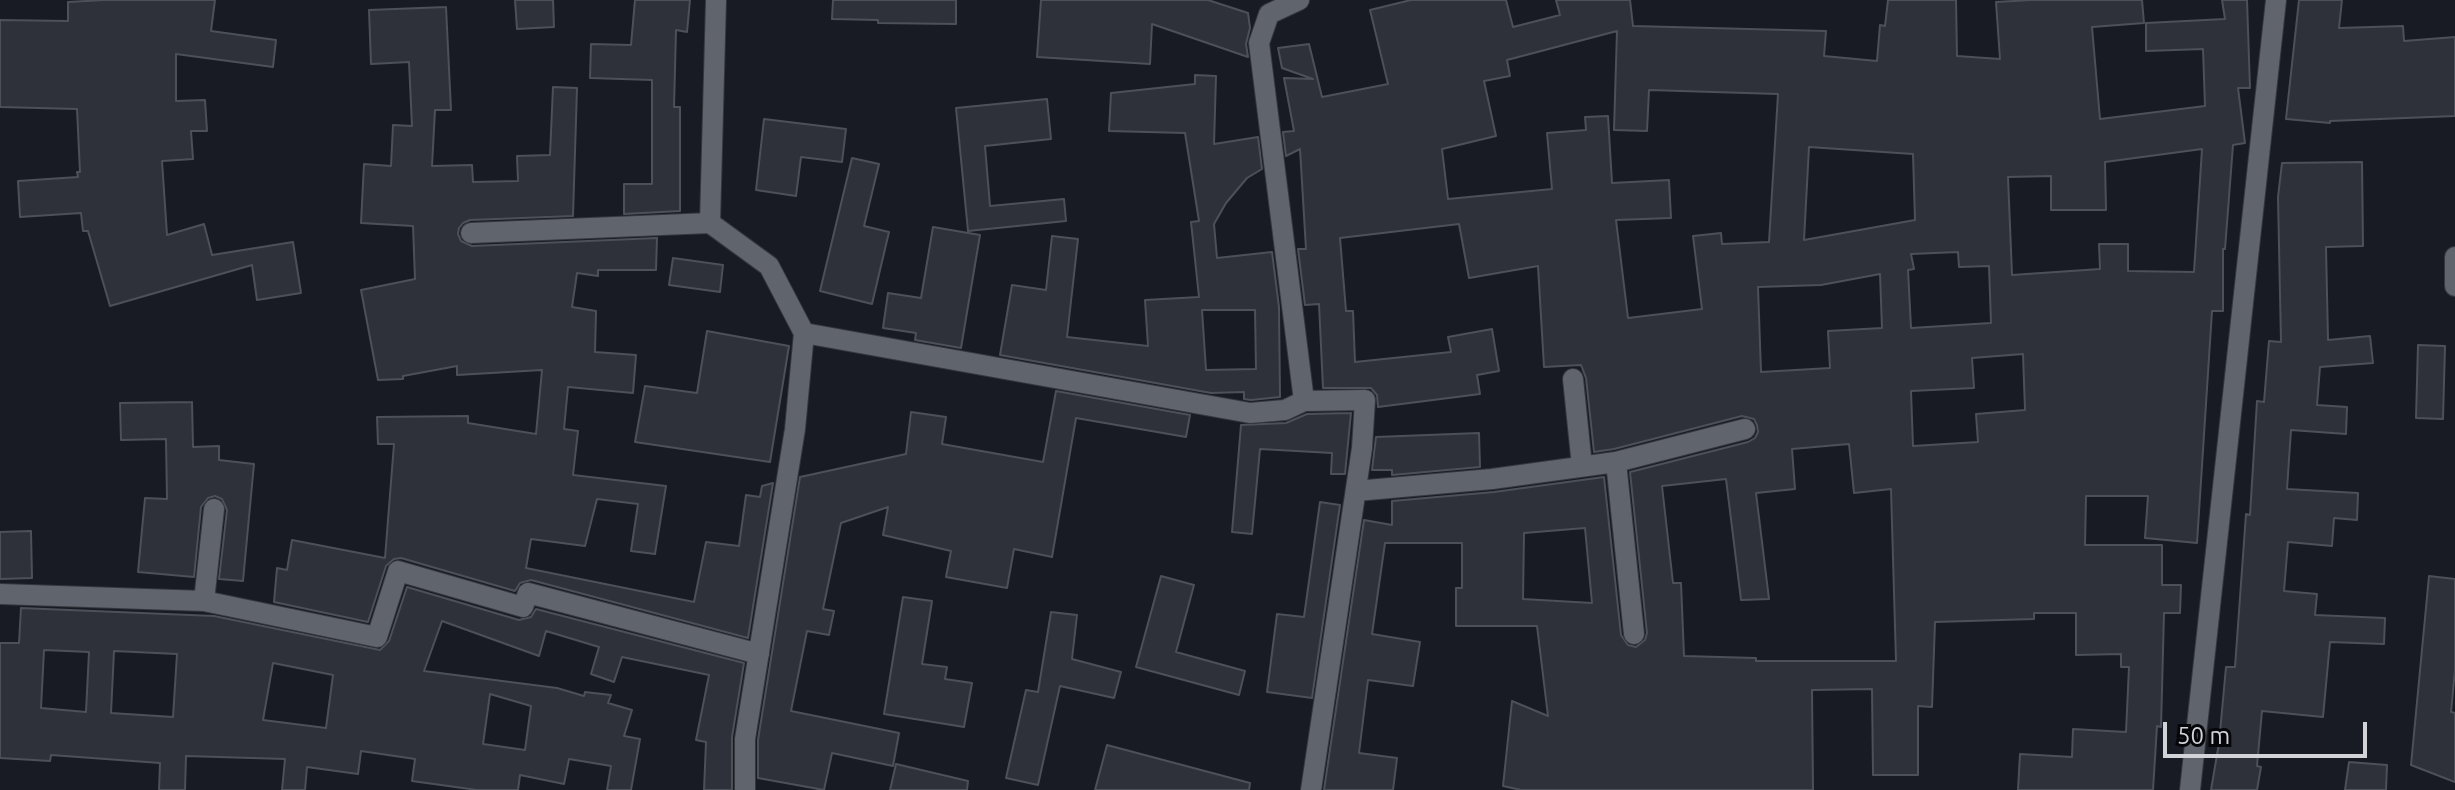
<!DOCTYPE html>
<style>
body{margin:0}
#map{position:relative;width:2455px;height:790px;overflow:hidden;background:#181b23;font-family:Ubuntu,sans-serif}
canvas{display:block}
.scale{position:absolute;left:2163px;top:722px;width:204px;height:36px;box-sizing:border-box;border:4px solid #d1d3d9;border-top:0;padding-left:10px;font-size:24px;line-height:28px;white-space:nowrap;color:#d1d3d9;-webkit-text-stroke:6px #050609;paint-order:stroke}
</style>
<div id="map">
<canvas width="2455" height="790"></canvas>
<div class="scale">50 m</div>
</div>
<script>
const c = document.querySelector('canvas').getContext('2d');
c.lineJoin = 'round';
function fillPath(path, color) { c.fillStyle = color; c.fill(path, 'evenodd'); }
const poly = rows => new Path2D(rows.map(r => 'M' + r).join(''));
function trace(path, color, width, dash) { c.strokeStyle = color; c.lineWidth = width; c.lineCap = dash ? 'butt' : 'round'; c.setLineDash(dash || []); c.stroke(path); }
const building = poly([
 [104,0,215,0,211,31,276,40,273,67,176,54,176,101,205,100,207,131,191,131,193,159,162,161,167,235,204,224,212,255,293,242,301,293,257,300,252,265,110,306,88,231,83,231,81,213,20,217,18,181,78,177,77,172,80,172,77,109,0,107,0,20,68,21,68,2,104,0],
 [515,0,553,0,554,27,517,29,515,0],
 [635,0,690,0,687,32,676,30,674,107,680,107,680,211,624,214,624,184,652,184,652,80,590,78,591,44,631,45,635,0],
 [833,0,956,0,956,24,878,23,878,20,832,19,833,0],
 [1041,0,1208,0,1248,13,1250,28,1246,44,1248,57,1152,24,1150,64,1037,57,1041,0],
 [1411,0,1506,0,1513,27,1560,15,1556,0,1630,0,1633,26,1826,31,1824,56,1877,61,1880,25,1885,26,1888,0,1956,0,1957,56,2000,59,1996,2,2031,0,2142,0,2144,23,2092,27,2100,119,2205,106,2203,49,2146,51,2146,23,2225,19,2222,0,2247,0,2250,88,2238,88,2245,143,2233,145,2225,249,2223,249,2223,311,2212,311,2197,543,2145,538,2148,496,2086,496,2085,545,2162,545,2162,585,2181,585,2180,613,2164,613,2161,727,2157,726,2153,790,2018,790,2020,754,2072,757,2073,729,2126,732,2129,667,2121,667,2121,654,2076,655,2076,613,2034,613,2034,619,1935,622,1932,707,1918,706,1918,775,1873,775,1872,689,1812,690,1813,790,1521,790,1503,786,1512,701,1548,716,1537,626,1456,626,1456,588,1462,588,1462,543,1385,543,1372,634,1420,642,1413,686,1368,680,1359,753,1397,758,1393,790,1324,790,1364,520,1392,525,1392,501,1494,492,1604,477,1621,635,1628,645,1636,647,1645,640,1647,633,1630,472,1748,442,1755,438,1758,432,1757,425,1754,419,1742,416,1614,449,1594,452,1586,378,1581,365,1544,367,1538,266,1469,278,1459,224,1340,238,1346,311,1353,311,1355,362,1451,352,1448,337,1492,329,1499,371,1477,375,1480,394,1378,407,1377,395,1371,388,1323,388,1319,304,1305,305,1298,249,1306,249,1300,149,1286,156,1283,132,1294,131,1284,78,1313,79,1282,68,1278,48,1309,44,1322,97,1388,84,1370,10,1411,0],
 [1617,31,1614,130,1647,131,1649,90,1778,94,1769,242,1722,244,1721,233,1693,236,1702,309,1628,318,1616,220,1671,218,1669,180,1612,183,1608,116,1585,117,1586,130,1547,133,1552,189,1448,199,1442,149,1496,136,1484,81,1510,76,1507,60,1617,31],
 [1809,147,1913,154,1915,220,1804,240,1809,147],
 [2202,149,2194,272,2128,271,2128,244,2099,244,2100,269,2012,275,2008,177,2051,176,2051,210,2106,210,2105,162,2202,149],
 [1958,252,1959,267,1989,266,1991,323,1911,328,1908,270,1914,269,1911,254,1958,252],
 [1880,274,1882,328,1828,331,1830,368,1761,372,1758,287,1821,285,1880,274],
 [2023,354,2025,410,1976,414,1978,442,1913,446,1911,391,1974,388,1972,358,2023,354],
 [1849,444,1854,493,1891,489,1896,661,1756,661,1756,658,1684,656,1681,583,1673,583,1662,486,1726,479,1741,600,1769,599,1756,493,1795,489,1792,449,1849,444],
 [1585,528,1592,603,1523,599,1524,533,1585,528],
 [2299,0,2342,0,2339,28,2403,26,2404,41,2455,37,2455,116,2330,121,2330,123,2286,119,2299,0],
 [446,7,451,110,435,110,432,166,472,165,473,182,518,181,517,156,550,155,553,87,577,88,573,216,470,220,463,223,459,228,458,234,461,241,472,246,657,238,656,270,598,270,598,276,577,273,572,307,596,311,595,352,636,355,633,393,568,387,564,429,578,431,573,475,666,486,655,554,631,551,638,504,597,499,585,546,531,539,526,568,694,602,706,542,739,546,746,495,760,497,762,486,773,483,748,638,531,580,520,583,515,591,401,558,394,559,386,566,368,622,274,602,277,568,287,570,292,540,385,558,394,444,378,444,377,417,468,416,468,423,536,434,542,370,457,375,457,366,403,376,403,379,378,380,361,290,415,279,413,226,361,223,364,164,391,166,393,125,412,126,409,62,371,64,369,10,446,7],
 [1195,75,1216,76,1214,144,1258,137,1262,169,1247,178,1226,203,1214,224,1217,258,1272,252,1279,307,1280,397,1251,400,1244,399,1244,392,1211,393,1000,355,1012,285,1046,290,1052,236,1078,239,1067,337,1148,346,1145,300,1199,297,1191,222,1199,221,1185,133,1109,131,1111,93,1195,84,1195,75],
 [1202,310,1255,310,1256,369,1206,370,1202,310],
 [1047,99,1051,139,985,146,990,206,1064,199,1066,221,968,231,956,108,1047,99],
 [764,119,846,129,842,162,801,157,796,196,756,190,764,119],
 [852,158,879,164,864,226,889,232,872,304,820,291,852,158],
 [2362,162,2363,246,2326,247,2328,340,2370,336,2373,363,2320,367,2317,405,2347,407,2346,434,2291,430,2287,489,2358,493,2357,520,2334,518,2332,546,2288,542,2284,591,2317,594,2315,615,2385,618,2384,644,2330,642,2323,717,2262,711,2257,766,2261,767,2257,790,2211,790,2219,743,2226,667,2235,667,2246,514,2250,515,2257,401,2264,402,2269,341,2281,342,2278,197,2282,163,2362,162],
 [933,227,980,235,961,348,915,340,916,333,883,328,888,293,921,298,933,227],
 [673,258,723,265,720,292,669,285,673,258],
 [707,331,789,346,770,462,635,442,645,386,697,393,707,331],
 [2418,345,2445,346,2443,419,2416,418,2418,345],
 [1056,391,1190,415,1186,437,1076,418,1052,557,1014,549,1007,588,946,577,951,551,883,535,888,507,841,523,823,609,834,611,829,635,807,631,791,711,899,733,893,766,832,753,824,790,758,778,758,740,800,477,906,454,911,412,946,417,942,444,1043,462,1056,391],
 [192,402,193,447,219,446,219,460,254,464,243,581,219,579,227,510,222,499,215,496,208,498,201,507,194,577,138,572,145,498,167,499,166,439,121,440,120,403,192,402],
 [1351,413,1345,474,1331,474,1332,453,1260,449,1252,534,1232,532,1241,425,1286,423,1307,414,1351,413],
 [1479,433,1480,467,1392,475,1392,470,1372,470,1376,437,1479,433],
 [1320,502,1340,505,1312,698,1267,692,1277,614,1304,617,1320,502],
 [31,531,32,578,0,579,0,532,31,531],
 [1161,576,1194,585,1176,652,1245,671,1239,695,1136,667,1161,576],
 [2429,576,2455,579,2455,670,2451,712,2455,713,2455,782,2411,765,2429,576],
 [407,587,519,620,531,617,536,609,744,663,732,737,732,790,704,790,706,742,696,740,709,675,622,657,614,682,591,674,599,647,546,631,539,656,442,621,424,671,557,688,584,696,585,692,611,695,608,703,632,710,624,736,640,739,631,790,607,790,611,766,569,759,564,784,520,775,518,790,477,790,412,781,415,759,361,751,358,774,307,767,305,790,282,790,285,759,186,756,185,790,159,790,160,763,51,755,50,761,0,758,0,643,19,643,21,608,214,616,380,650,389,641,407,587],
 [44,650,89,652,86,712,41,708,44,650],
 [114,651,177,654,173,717,111,713,114,651],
 [273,663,333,675,326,728,263,720,273,663],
 [490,694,531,706,525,750,483,744,490,694],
 [903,597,932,601,922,664,947,667,945,679,972,683,964,727,884,714,903,597],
 [1051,612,1077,615,1072,659,1121,672,1114,698,1060,686,1038,785,1006,778,1026,690,1038,692,1051,612],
 [1107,745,1250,783,1249,790,1095,790,1107,745],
 [2349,762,2387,765,2386,790,2345,790,2349,762],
 [896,764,968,781,967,790,890,790,896,764]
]);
const minor = poly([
 [716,0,710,223,769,266,804,333,795,429,745,739,745,790],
 [471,233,710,223],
 [2455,257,2455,286],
 [804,333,1250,413,1285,410,1304,401,1259,43,1269,14,1299,0],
 [1573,379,1582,466],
 [1304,401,1365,400,1362,448,1311,790],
 [1616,462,1634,634],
 [1356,491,1492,479,1616,462,1745,429],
 [0,594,204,601,377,637,398,571,523,607,528,593,759,654],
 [204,601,214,509]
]);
const tertiary = poly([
 [2190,790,2276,0]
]);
fillPath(building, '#2e3139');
trace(building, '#4c5059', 2);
trace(minor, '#35373d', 22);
trace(tertiary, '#35373d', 22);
trace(minor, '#60646d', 20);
trace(tertiary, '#60646d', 20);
</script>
